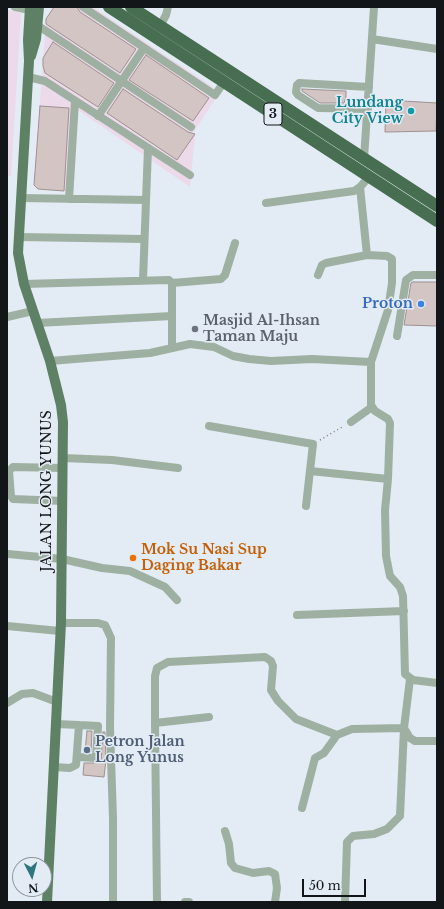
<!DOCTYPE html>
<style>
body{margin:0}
#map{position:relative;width:444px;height:909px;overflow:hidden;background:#e3ebf4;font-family:"Libre Baskerville",serif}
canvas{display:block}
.frame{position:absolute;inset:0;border:8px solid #131619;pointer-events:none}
.north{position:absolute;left:12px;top:857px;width:40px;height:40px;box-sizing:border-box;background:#e3ebf4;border:1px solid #90969c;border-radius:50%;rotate:174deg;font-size:11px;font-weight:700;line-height:16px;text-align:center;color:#131619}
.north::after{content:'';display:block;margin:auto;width:14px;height:18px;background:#2d767e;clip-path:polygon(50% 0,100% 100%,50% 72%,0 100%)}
.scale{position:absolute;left:302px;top:879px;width:64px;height:18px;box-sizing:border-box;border:2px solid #131619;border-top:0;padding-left:5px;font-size:12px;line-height:14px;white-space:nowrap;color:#131619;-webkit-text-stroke:3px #e3ebf4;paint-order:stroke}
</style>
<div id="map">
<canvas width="444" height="909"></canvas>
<div class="frame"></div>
<div class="north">N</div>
<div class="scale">50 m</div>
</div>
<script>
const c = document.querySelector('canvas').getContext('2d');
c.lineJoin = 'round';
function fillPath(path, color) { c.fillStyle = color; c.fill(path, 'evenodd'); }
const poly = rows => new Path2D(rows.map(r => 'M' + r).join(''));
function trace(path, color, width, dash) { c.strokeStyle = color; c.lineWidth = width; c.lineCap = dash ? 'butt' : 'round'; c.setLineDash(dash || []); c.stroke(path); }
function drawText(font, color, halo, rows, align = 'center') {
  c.font = font + ' "Libre Baskerville",serif'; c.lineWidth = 3; c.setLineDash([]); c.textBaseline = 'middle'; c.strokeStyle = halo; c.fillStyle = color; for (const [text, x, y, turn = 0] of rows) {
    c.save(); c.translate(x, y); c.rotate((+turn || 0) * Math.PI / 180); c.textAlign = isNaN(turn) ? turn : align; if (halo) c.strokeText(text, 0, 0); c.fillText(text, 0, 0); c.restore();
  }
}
const commercial = poly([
 [54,7,93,7,220,92,193,133,195,134,190,187,78,110,66,191,38,189,34,185,46,19],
 [7,10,21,13,11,176,7,176]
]);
const building = poly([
 [54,7,77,7,80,12,136,49,120,73,46,24,46,19,54,7],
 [53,42,114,83,98,107,45,73,43,66,43,58,53,42],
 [146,55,209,98,193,121,129,80,146,55],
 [123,89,188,132,195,134,177,160,107,113,123,89],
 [302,89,346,91,346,97,344,103,320,103,302,91,302,89],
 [386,100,437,103,436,131,385,132,386,100],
 [40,106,69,108,64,191,38,189,34,185,40,106],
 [413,282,437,282,437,326,404,325,411,283,413,282],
 [87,731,92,731,91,752,85,752,87,731],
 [103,732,105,732,106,760,104,777,83,775,84,763,96,763,101,761,103,732]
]);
const path = poly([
 [320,440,344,426]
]);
const minor = poly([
 [15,7,30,10],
 [83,7,215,95,224,82],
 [37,25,191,127],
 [160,26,166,15,168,7],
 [372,39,437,49],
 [28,77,45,81,190,175],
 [368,109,318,108,298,95,296,92,297,85,299,83,369,87],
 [98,116,144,48],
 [364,159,374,7],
 [360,187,367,255],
 [21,198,146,200],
 [69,199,75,101],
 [266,203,354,191,360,187,369,177],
 [19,237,144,239],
 [318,275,322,265,326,263,367,255,387,256,392,259,392,283,388,310,371,362,371,405,375,411,388,419,390,423,388,479,385,510,386,556,390,576,400,587,403,596,405,674,413,680,437,683],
 [143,280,148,148],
 [172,283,221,279,225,275,235,243],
 [24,284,169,280,172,283,172,348],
 [7,317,33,311],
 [37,323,172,316],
 [397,336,406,280,413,275,437,275],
 [50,361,150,353,190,344,214,347,233,356,249,359,271,361,312,359,371,362],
 [351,422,372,407],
 [209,426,313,444,306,506],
 [63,458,112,460,178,468],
 [310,471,388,479],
 [63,501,13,499,11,496,9,471,13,467,63,468],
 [8,554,62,559,102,568,130,571,165,587,177,600],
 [297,615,404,611],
 [61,623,98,623,105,625,111,638,110,727,113,819,113,902],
 [7,626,60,631],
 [7,703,22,694,33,693,57,702],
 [155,723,209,717],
 [404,728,410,738,415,741,437,741],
 [77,757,96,758,98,726,79,725],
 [54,767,70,768,76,765,79,725,56,724],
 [302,808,315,758,324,753,337,735,352,729,404,728],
 [225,831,229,844,231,863,235,868,253,873,269,871,275,874,277,888,275,902],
 [157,902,155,723,155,676,157,668,168,662,265,657,271,661,273,666,271,690,278,701,296,719,337,735],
 [185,902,189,902],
 [345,902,347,842,353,836,374,834,387,829,400,816,404,728,410,679]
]);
const major = poly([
 [30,7,28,40,29,61,18,253,24,284,50,361,61,405,63,422,61,623,47,902],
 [31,56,36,39,39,7]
]);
const highway = poly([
 [109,7,437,221],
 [131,7,437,206]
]);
const markers = [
 [411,111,4,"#0f9aa8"],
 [421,304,4,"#3f7fe0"],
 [195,329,4,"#6b7280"],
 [133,558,4,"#e8710a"],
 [87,750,4,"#5c6f8a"]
];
const shields = [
 [273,114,18]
];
const shieldNames = [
 ["3",273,114]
];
const cultureNames = [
 ["Lundang",403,103],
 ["City View",403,119]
];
const shopNames = [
 ["Proton",413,304]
];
const worshipNames = [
 ["Masjid Al-Ihsan",203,321],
 ["Taman Maju",203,337]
];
const streetNames = [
 ["JALAN LONG YUNUS",47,491,-90]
];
const foodNames = [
 ["Mok Su Nasi Sup",141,550],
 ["Daging Bakar",141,566]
];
const serviceNames = [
 ["Petron Jalan",95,742],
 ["Long Yunus",95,758]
];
fillPath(commercial, '#ecd9ea');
fillPath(building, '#d2c5c4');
trace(building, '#9e9190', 1);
trace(path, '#7b8086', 1.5, [1, 3]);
trace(minor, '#9eb0a1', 8);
trace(major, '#5e8065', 10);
trace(highway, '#476e50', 12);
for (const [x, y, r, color] of markers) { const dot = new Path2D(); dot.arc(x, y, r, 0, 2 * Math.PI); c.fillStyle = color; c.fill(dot); trace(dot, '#e3ebf4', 1.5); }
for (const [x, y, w] of shields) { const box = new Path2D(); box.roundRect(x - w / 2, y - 11, w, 22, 3); c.fillStyle = '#e3ebf4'; c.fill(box); trace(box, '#131619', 1); }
drawText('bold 13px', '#131619', null, shieldNames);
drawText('bold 14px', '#0d838f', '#e3ebf4', cultureNames, 'right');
drawText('bold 14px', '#366cbe', '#e3ebf4', shopNames, 'right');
drawText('bold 14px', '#5b616d', '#e3ebf4', worshipNames, 'left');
drawText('14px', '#131619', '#e3ebf4', streetNames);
drawText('bold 14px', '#c56008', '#e3ebf4', foodNames, 'left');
drawText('bold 14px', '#4e5e75', '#e3ebf4', serviceNames, 'left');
</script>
